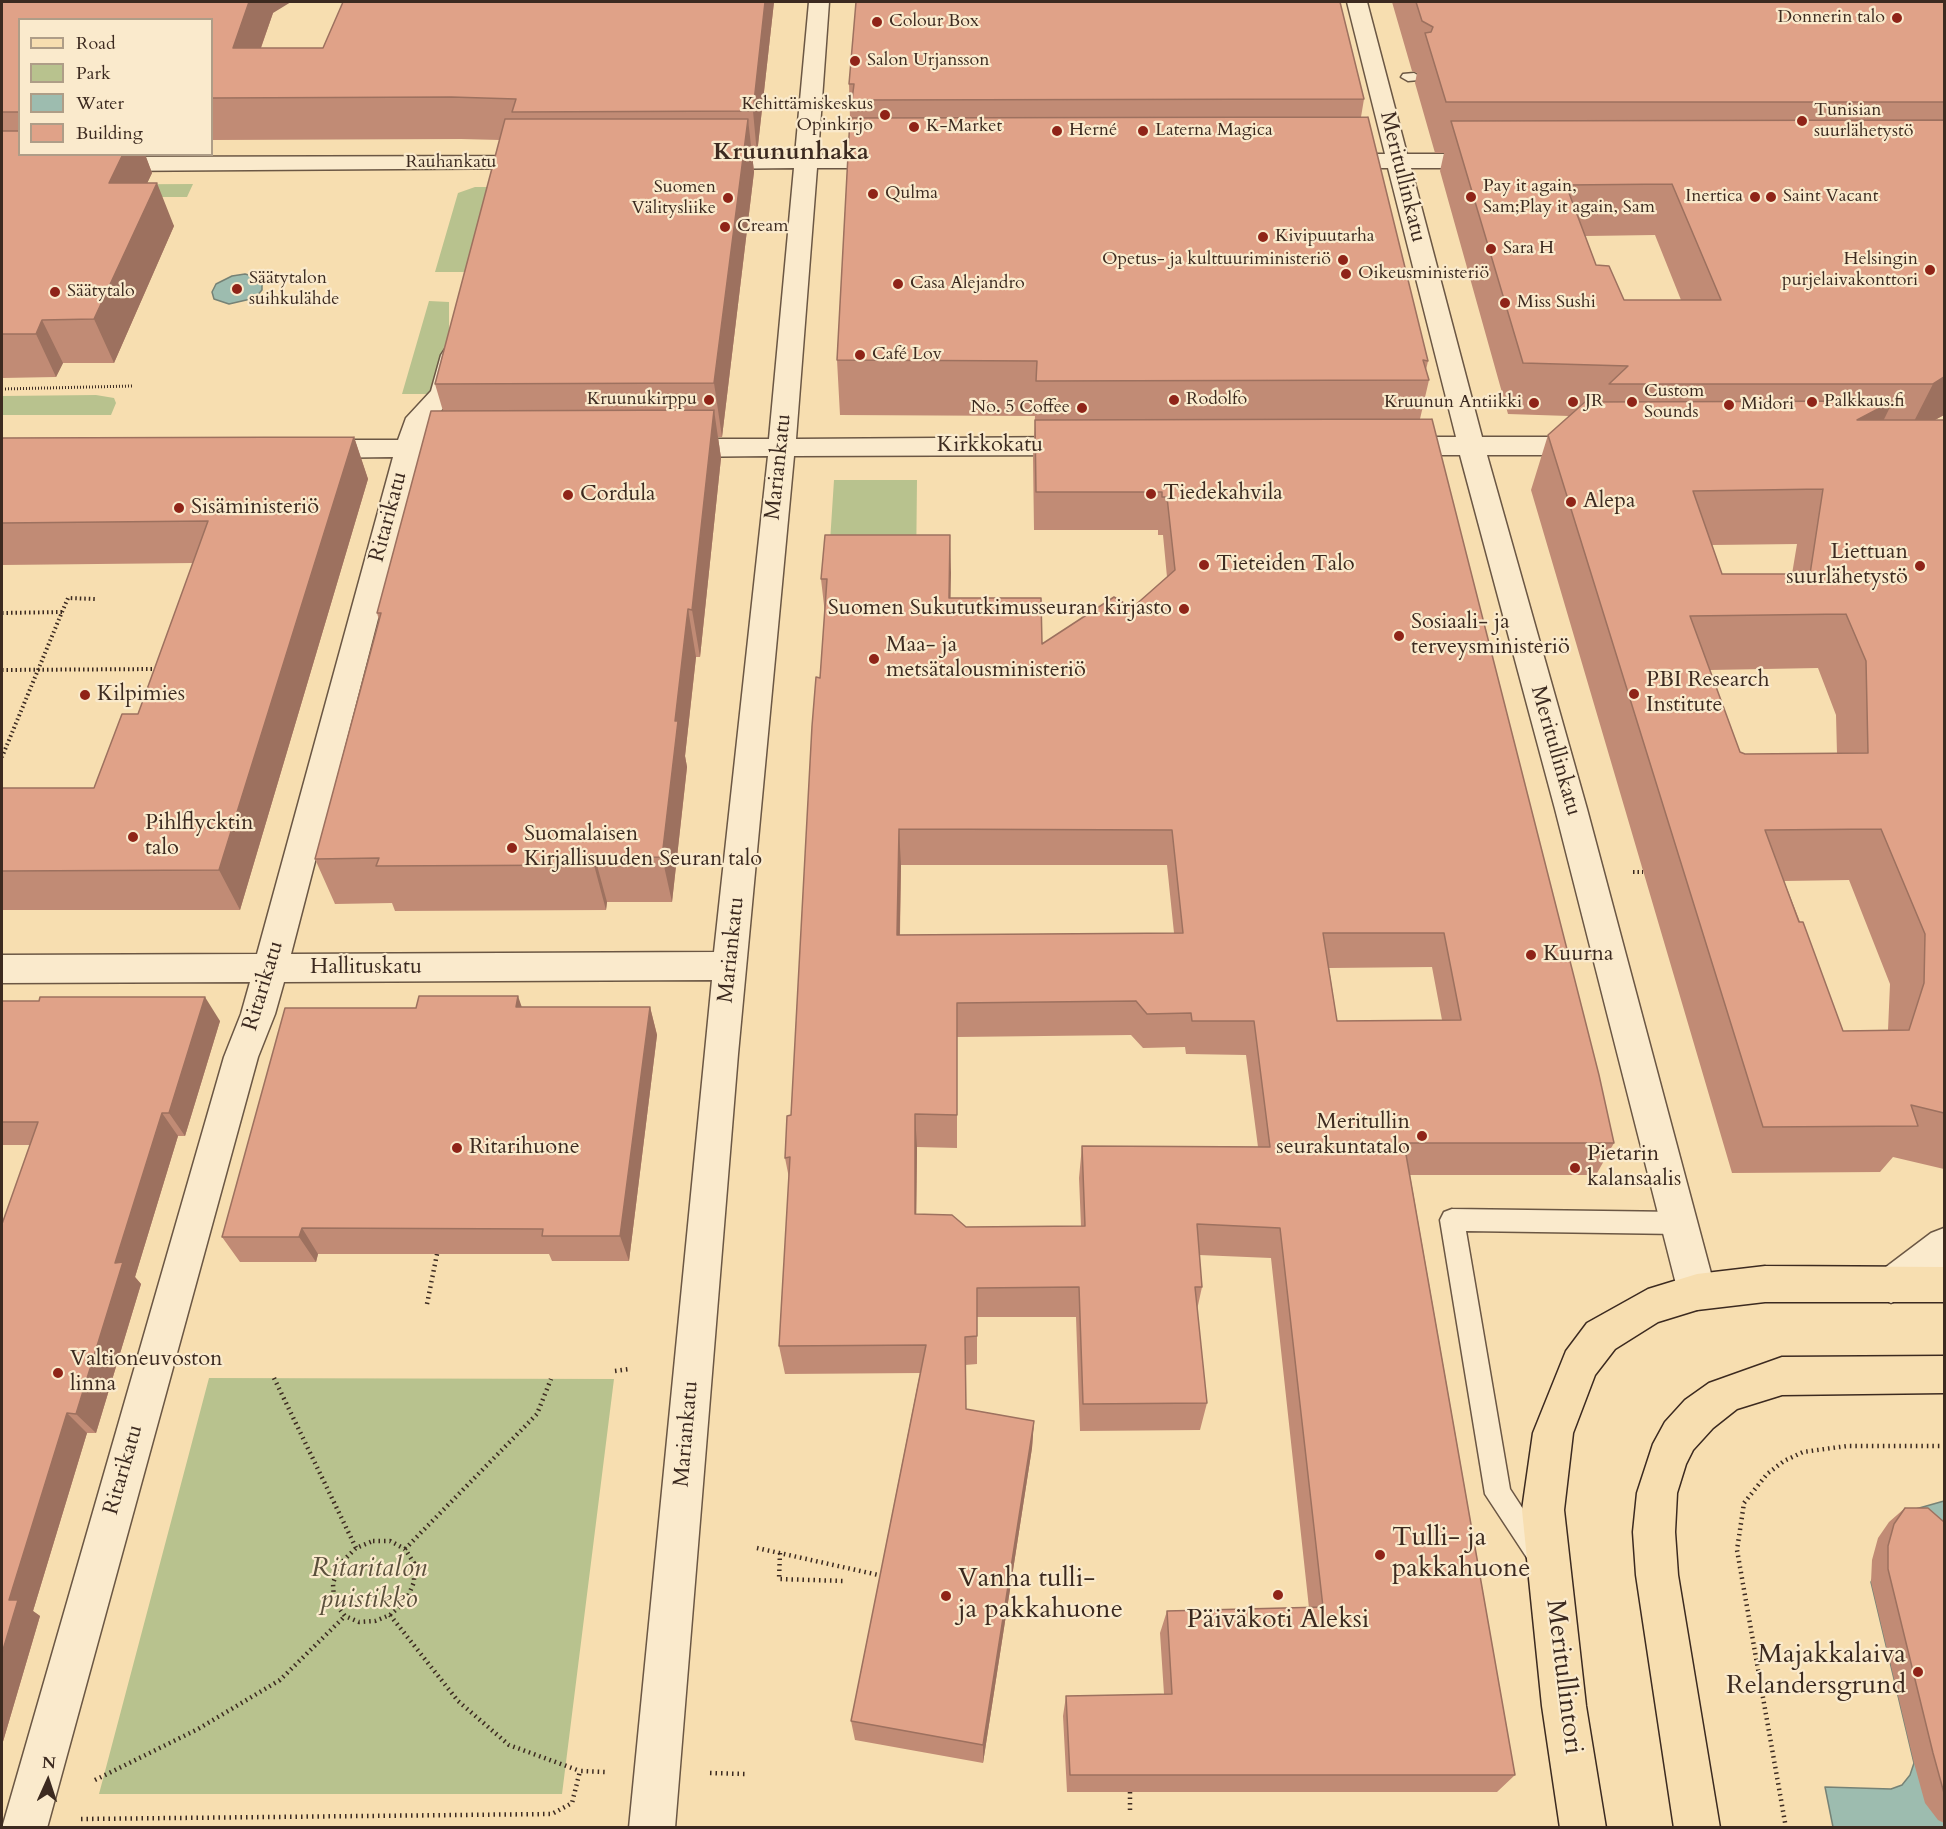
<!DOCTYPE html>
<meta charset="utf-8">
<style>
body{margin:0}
#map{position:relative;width:1946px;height:1829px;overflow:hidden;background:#f7deb0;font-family:Cardo,serif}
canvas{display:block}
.frame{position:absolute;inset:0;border:3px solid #3c2a20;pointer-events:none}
.legend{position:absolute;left:18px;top:18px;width:195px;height:138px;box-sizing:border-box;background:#faeacc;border:2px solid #ae9d87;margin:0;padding:8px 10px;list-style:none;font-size:18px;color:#3c2a20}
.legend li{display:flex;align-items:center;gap:12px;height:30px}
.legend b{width:30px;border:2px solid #ae9d87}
.north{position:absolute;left:18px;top:1751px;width:60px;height:60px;-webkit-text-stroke:4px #faeacc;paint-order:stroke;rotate:3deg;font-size:16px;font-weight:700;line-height:24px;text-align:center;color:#3c2a20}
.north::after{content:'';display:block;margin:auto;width:21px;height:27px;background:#3c2a20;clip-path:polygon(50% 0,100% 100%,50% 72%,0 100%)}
</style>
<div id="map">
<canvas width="1946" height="1829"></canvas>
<div class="frame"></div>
<ul class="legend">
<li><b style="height:8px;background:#f7deb0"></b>Road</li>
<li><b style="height:16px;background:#b8c28e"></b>Park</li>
<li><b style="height:16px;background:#9dbcaf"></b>Water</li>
<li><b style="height:16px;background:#e0a288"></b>Building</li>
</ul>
<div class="north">N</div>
</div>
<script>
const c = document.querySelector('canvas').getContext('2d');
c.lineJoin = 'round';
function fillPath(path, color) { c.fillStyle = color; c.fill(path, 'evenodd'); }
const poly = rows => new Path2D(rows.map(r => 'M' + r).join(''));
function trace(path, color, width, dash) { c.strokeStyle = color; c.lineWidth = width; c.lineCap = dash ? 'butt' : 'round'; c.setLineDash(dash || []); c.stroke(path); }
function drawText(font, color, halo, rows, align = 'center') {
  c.font = font + ' Cardo,serif'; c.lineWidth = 4.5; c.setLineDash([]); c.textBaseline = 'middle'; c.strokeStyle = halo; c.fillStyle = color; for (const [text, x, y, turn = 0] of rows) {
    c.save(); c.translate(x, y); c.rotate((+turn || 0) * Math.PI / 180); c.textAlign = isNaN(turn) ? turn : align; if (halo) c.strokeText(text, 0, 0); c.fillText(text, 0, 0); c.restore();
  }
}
const green = poly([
 [193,184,187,197,2,197,2,185],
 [475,187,493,187,472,272,435,272,458,193],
 [429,301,449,302,449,332,432,394,402,394],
 [96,395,114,398,116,403,111,415,2,415,2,396],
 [834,480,917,480,916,573,828,573],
 [209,1378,614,1379,562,1794,99,1794]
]);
const water = poly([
 [245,274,256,277,262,283,262,290,255,298,229,304,214,299,212,292,216,284,232,276,245,274],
 [1944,1501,1944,1827,1833,1827,1825,1787,1891,1789,1902,1785,1910,1775,1914,1763,1871,1582,1905,1512,1944,1501]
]);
const pathFar2 = poly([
 [2,389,133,386]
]);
const pathFar1 = poly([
 [62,612,68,598,95,599],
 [2,613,62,612,2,757],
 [2,670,157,669],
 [1633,872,1643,872]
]);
const path = poly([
 [427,1304,437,1254],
 [615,1371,630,1369],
 [274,1378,356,1548],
 [373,1541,390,1541,405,1549,414,1563,414,1582,406,1601,390,1615,375,1621,359,1622,345,1616,334,1602,333,1583,341,1563,356,1548,373,1541],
 [757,1548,883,1576],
 [405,1549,537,1414,551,1379],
 [780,1553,779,1579,844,1581],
 [390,1615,458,1701,509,1745,580,1771],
 [710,1773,745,1774],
 [95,1780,198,1729,280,1680,345,1616],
 [1130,1792,1130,1811],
 [81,1819,552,1814,572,1803,580,1771,606,1772],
 [1786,1828,1737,1550,1744,1503,1767,1474,1784,1461,1803,1452,1847,1446,1944,1446]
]);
const lane = poly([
 [1414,73,1421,77,1419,80,1408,81,1401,77,1403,74,1414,73],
 [1452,1209,1679,1212,1687,1215,1691,1223,1687,1231,1679,1234,1466,1231,1510,1489,1553,1555,1549,1564,1540,1568,1531,1564,1485,1494,1440,1220,1444,1212,1452,1209]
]);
const street = poly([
 [809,2,829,2,818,155,894,154,902,156,905,161,902,166,894,168,817,168,796,439,1079,437,1088,440,1092,446,1088,452,1079,455,794,456,738,1054,675,1828,629,1828,712,980,284,982,275,1014,258,1057,47,1828,2,1828,224,1057,241,1014,250,982,2,983,2,955,257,954,393,457,314,458,305,455,301,449,305,443,314,440,398,440,406,418,431,391,441,355,445,349,454,347,463,349,467,355,456,393,428,426,424,440,467,439,476,442,480,448,476,454,467,457,420,457,291,954,714,952,768,456,674,457,665,454,661,448,665,442,674,439,769,439,794,168,708,169,700,167,697,162,700,157,708,155,795,155,809,2],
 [1347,2,1367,2,1407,154,1488,154,1496,156,1499,161,1496,166,1488,168,1411,168,1482,437,1589,437,1598,440,1602,446,1598,452,1589,455,1487,455,1587,809,1716,1292,1710,1304,1697,1310,1684,1304,1678,1292,1555,809,1460,455,1394,455,1385,452,1381,446,1385,440,1394,437,1456,437,1388,168,1335,168,1327,166,1324,161,1327,156,1335,154,1385,154,1347,2],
 [540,156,548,158,551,163,548,168,102,171,94,169,91,164,94,159,102,157,540,156],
 [1944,1228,1944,1267,1904,1297,1891,1303,1878,1297,1872,1285,1878,1273,1931,1233,1944,1228]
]);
const primary = poly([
 [1765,1266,1944,1267,1944,1302,1765,1302,1697,1310,1658,1322,1615,1349,1595,1375,1573,1433,1564,1510,1586,1706,1606,1828,1560,1828,1542,1706,1522,1510,1533,1433,1566,1351,1587,1323,1648,1289,1697,1274,1765,1266],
 [1782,1357,1944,1356,1944,1393,1782,1395,1737,1409,1713,1428,1693,1450,1686,1464,1677,1493,1675,1532,1678,1575,1720,1828,1674,1828,1636,1575,1633,1532,1637,1493,1653,1444,1665,1422,1685,1400,1709,1383,1782,1357]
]);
const wall = poly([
 [2,2,273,13,261,48,323,48,343,2,774,2,757,154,752,154,754,172,722,437,718,437,721,458,700,657,696,657,685,756,687,767,672,902,607,902,606,910,395,911,392,903,335,904,315,859,379,620,377,613,443,411,435,384,500,140,461,139,212,140,212,20,20,20,20,154,161,154,145,155,152,173,147,183,174,226,114,363,63,363,56,377,2,378],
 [1392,2,1944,2,1944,415,1935,420,1944,420,1944,1169,1893,1157,1880,1172,1732,1173,1531,490,1548,435,1569,416,1508,414,1440,171,1444,153,1435,153,1415,83,1417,73,1412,71],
 [1655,235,1681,300,1624,300,1596,265,1585,236],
 [1797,544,1792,574,1722,574,1712,545],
 [1818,668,1836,715,1837,754,1745,754,1740,752,1710,670],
 [1849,880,1890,984,1888,1030,1843,1031,1784,881],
 [849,84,1364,99,1361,117,1428,361,1426,370,1429,380,1420,419,1614,1143,1596,1175,1410,1175,1515,1775,1497,1792,1067,1792,1063,1716,1066,1696,1164,1694,1160,1633,1167,1611,1309,1608,1271,1258,1199,1255,1202,1287,1197,1310,1207,1403,1200,1430,1080,1431,1076,1317,977,1317,977,1364,965,1365,966,1409,1034,1421,1032,1448,983,1763,855,1740,851,1721,920,1373,785,1374,779,1346,789,1178,785,1158,791,1115,820,678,825,614,821,579,950,535,950,598,1042,644,1132,608,1167,577,1163,535,1158,535,1158,530,1034,530,1033,458,1035,416,840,415,837,360,850,118],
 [901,865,1167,865,1174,933,900,935],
 [1432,967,1442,1020,1337,1021,1329,968],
 [1131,1035,1143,1048,1185,1047,1186,1054,1246,1055,1258,1147,1082,1146,1079,1178,1081,1226,966,1227,916,1214,917,1147,957,1148,957,1037],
 [354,437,368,479,240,910,2,910,2,788,94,788,138,714,193,563,2,565,2,438],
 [2,1001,220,1021,185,1136,178,1136,135,1277,141,1284,96,1433,87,1433,33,1611,40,1616,2,1745,30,1145,2,1145],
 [522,1007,650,1007,657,1035,629,1261,552,1261,549,1254,318,1254,316,1262,240,1262,222,1237,416,1008],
 [1905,1508,1944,1522,1944,1823,1938,1820,1925,1803,1914,1763,1871,1582,1872,1560,1878,1538,1889,1522]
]);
const shadedWall = poly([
 [249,2,291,2,273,13,246,90,233,48],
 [765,2,774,2,757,154,753,111],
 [748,119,754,172,722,437,714,383],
 [123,154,145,154,152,173,127,226,109,183],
 [157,183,174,226,114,363,94,319],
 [42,320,63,363,56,377,36,334],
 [1944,377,1944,415,1907,435,1933,384],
 [1893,401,1866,456,1857,420],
 [714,410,721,458,700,657,692,610],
 [354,437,368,479,240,910,219,870],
 [950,535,951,573,950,635,949,598],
 [688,609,696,657,685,756,687,767,672,902,662,857,675,721],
 [899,829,901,865,899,970,897,935],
 [595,858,607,902,606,910,594,865],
 [518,996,528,1025,516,1007],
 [205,997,220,1021,185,1136,169,1113],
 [650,1007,657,1035,629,1261,620,1236],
 [162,1113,178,1136,135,1277,141,1284,96,1433,76,1414,115,1263],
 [915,1114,917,1147,916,1244,915,1214],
 [302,1228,318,1254,316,1262,299,1237],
 [67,1413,87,1433,33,1611,40,1616,2,1745,2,1653,9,1600],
 [1034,1421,1032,1448,983,1763,983,1745]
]);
const building = poly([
 [2,2,249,2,233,48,323,48,343,2,765,2,753,111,512,112,516,99,451,97,212,98,212,20,20,20,20,112,2,112,2,2],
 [856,2,1340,2,1364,99,852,100,854,84,849,84,856,2],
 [1416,2,1944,2,1944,102,1446,102,1425,33,1431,32,1433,27,1422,21,1416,2],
 [1368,117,1428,361,1423,360,1429,380,1036,381,1037,361,837,360,850,118,1368,117],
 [505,119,748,119,714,383,435,384,505,119],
 [1944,120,1944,377,1933,384,1609,384,1628,366,1523,363,1451,121,1944,120],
 [1672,184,1721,300,1624,300,1609,266,1596,265,1566,185,1672,184],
 [2,131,20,131,20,154,123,154,109,183,157,183,94,319,42,320,36,334,2,334,2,131],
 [1893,401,1857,420,1944,420,1944,1113,1911,1105,1918,1126,1763,1127,1548,435,1585,402,1893,401],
 [1823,489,1810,574,1722,574,1693,491,1823,489],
 [1846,614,1866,661,1868,753,1745,754,1740,752,1690,616,1846,614],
 [1881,829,1925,934,1924,983,1909,1030,1843,1031,1803,922,1799,922,1765,830,1881,829],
 [714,410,692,610,688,609,675,721,678,721,662,857,595,858,594,865,376,866,379,858,315,859,381,613,377,613,431,411,714,410],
 [1432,419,1599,1075,1614,1143,1404,1143,1515,1775,1070,1775,1066,1696,1172,1694,1167,1611,1323,1607,1280,1228,1197,1224,1202,1287,1195,1287,1207,1403,1083,1404,1079,1287,977,1288,977,1336,965,1337,966,1409,1034,1421,983,1745,851,1721,926,1345,779,1346,790,1157,785,1158,787,1116,791,1115,812,726,816,677,820,678,827,579,821,579,825,535,950,535,949,598,1041,598,1042,644,1114,597,1132,608,1175,570,1167,497,1162,497,1162,492,1036,492,1035,420,1432,419],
 [899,829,1172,830,1183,933,897,935,899,829],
 [1323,933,1444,933,1461,1020,1337,1021,1323,933],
 [1136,1001,1147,1014,1191,1013,1192,1021,1254,1021,1270,1147,1082,1146,1085,1226,966,1227,952,1215,915,1214,915,1114,957,1115,957,1003,1136,1001],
 [354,437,219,870,2,871,2,788,94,788,122,714,138,714,208,521,2,523,2,438,354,437],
 [419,996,518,996,516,1007,650,1007,620,1236,542,1236,543,1229,302,1228,299,1237,222,1237,285,1008,416,1008,419,996],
 [40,997,205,997,169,1113,162,1113,115,1263,123,1262,76,1414,67,1413,9,1600,18,1600,2,1653,2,1224,38,1122,2,1122,2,1001,39,1001,40,997],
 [1905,1508,1928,1508,1944,1522,1944,1793,1933,1753,1888,1569,1888,1546,1894,1524,1905,1508]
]);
const markers = [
 [1897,18,6,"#8f2418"],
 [877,22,6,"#8f2418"],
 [855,61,6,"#8f2418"],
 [885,115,6,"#8f2418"],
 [1802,121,6,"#8f2418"],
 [914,127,6,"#8f2418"],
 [1057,131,6,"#8f2418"],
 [1143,131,6,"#8f2418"],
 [873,194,6,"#8f2418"],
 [1471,197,6,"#8f2418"],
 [1755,197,6,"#8f2418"],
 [1771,197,6,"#8f2418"],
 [728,198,6,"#8f2418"],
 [725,227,6,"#8f2418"],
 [1263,237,6,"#8f2418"],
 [1491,249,6,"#8f2418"],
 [1343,260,6,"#8f2418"],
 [1930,270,6,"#8f2418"],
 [1346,274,6,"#8f2418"],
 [898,284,6,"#8f2418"],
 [237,289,6,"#8f2418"],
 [55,292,6,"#8f2418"],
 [1505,303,6,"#8f2418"],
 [860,355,6,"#8f2418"],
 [709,400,6,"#8f2418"],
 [1174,400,6,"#8f2418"],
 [1573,402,6,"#8f2418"],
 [1632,402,6,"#8f2418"],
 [1812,402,6,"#8f2418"],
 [1534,403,6,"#8f2418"],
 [1729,405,6,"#8f2418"],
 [1082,408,6,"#8f2418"],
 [1151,494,6,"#8f2418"],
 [568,495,6,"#8f2418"],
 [1571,502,6,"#8f2418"],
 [179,508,6,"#8f2418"],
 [1204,565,6,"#8f2418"],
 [1920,566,6,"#8f2418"],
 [1184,609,6,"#8f2418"],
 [1399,636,6,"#8f2418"],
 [874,659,6,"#8f2418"],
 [1634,694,6,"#8f2418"],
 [85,695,6,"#8f2418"],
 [133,837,6,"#8f2418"],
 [512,848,6,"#8f2418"],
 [1531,955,6,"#8f2418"],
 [1422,1136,6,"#8f2418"],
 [457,1148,6,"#8f2418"],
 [1575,1168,6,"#8f2418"],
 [58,1373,6,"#8f2418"],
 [1380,1555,6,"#8f2418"],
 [1278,1595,6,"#8f2418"],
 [946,1596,6,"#8f2418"],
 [1918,1672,6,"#8f2418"]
];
const farPoinames = [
 ["Donnerin talo",1885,18,"right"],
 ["Colour Box",889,22],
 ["Salon Urjansson",867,61],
 ["Kehittämiskeskus",873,105,"right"],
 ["Opinkirjo",873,126,"right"],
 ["Tunisian",1814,111],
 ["suurlähetystö",1814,132],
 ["K-Market",926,127],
 ["Herné",1069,131],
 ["Laterna Magica",1155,131],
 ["Pay it again,",1483,187],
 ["Sam;Play it again, Sam",1483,208],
 ["Suomen",716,188,"right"],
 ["Välitysliike",716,209,"right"],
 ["Qulma",885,194],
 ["Inertica",1743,197,"right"],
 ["Saint Vacant",1783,197],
 ["Cream",737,227],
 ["Kivipuutarha",1275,237],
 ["Sara H",1503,249],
 ["Opetus- ja kulttuuriministeriö",1331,260,"right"],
 ["Helsingin",1918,260,"right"],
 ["purjelaivakonttori",1918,281,"right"],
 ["Oikeusministeriö",1358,274],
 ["Säätytalon",249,279],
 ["suihkulähde",249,300],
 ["Casa Alejandro",910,284],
 ["Säätytalo",67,292],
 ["Miss Sushi",1517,303],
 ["Café Lov",872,355],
 ["Custom",1644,392],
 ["Sounds",1644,413],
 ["Kruunukirppu",697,400,"right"],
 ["Rodolfo",1186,400],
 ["JR",1585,402],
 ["Palkkaus.fi",1824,402],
 ["Kruunun Antiikki",1522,403,"right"],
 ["Midori",1741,405],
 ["No. 5 Coffee",1070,408,"right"]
];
const farStreetnames = [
 ["Rauhankatu",451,163]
];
const streetNames = [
 ["Meritullinkatu",1402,177,76],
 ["Kirkkokatu",990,446],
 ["Mariankatu",779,467,-84],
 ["Ritarikatu",389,517,-75],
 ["Meritullinkatu",1555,751,74],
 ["Mariankatu",732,950,-84],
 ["Hallituskatu",366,968],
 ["Ritarikatu",264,986,-73],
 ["Mariankatu",687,1434,-85],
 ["Ritarikatu",124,1470,-74]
];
const poiNames = [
 ["Tiedekahvila",1163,494],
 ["Cordula",580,495],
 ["Alepa",1583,502],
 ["Sisäministeriö",191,508],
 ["Liettuan",1908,553,"right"],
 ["suurlähetystö",1908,578,"right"],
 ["Tieteiden Talo",1216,565],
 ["Suomen Sukututkimusseuran kirjasto",1172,609,"right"],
 ["Sosiaali- ja",1411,623],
 ["terveysministeriö",1411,648],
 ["Maa- ja",886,646],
 ["metsätalousministeriö",886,671],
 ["PBI Research",1646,681],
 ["Institute",1646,706],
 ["Kilpimies",97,695],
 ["Pihlflycktin",145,824],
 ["talo",145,849],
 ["Suomalaisen",524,835],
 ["Kirjallisuuden Seuran talo",524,860],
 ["Kuurna",1543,955],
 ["Meritullin",1410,1123,"right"],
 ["seurakuntatalo",1410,1148,"right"],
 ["Ritarihuone",469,1148],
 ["Pietarin",1587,1155],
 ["kalansaalis",1587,1180],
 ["Valtioneuvoston",70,1360],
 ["linna",70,1385]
];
const farDistrictnames = [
 ["Kruununhaka",791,153]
];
const nearPoinames = [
 ["Tulli- ja",1392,1539],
 ["pakkahuone",1392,1570],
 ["Vanha tulli-",958,1580],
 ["ja pakkahuone",958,1611],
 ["Päiväkoti Aleksi",1278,1621,"center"],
 ["Majakkalaiva",1906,1656,"right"],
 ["Relandersgrund",1906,1687,"right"]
];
const nearParknames = [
 ["Ritaritalon",369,1570],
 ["puistikko",369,1601]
];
const nearStreetnames = [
 ["Meritullintori",1563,1677,83]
];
fillPath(green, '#b8c28e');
fillPath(water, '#9dbcaf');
trace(water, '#768276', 1.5);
trace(lane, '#6b5744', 3);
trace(street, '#6b5744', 3);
trace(primary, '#3c2a20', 3);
trace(pathFar2, '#3c2a20', 3, [1, 2]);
trace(pathFar1, '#3c2a20', 4, [1.5, 3]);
trace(path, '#3c2a20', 4.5, [1.5, 4]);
fillPath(lane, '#faeacc');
fillPath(street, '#faeacc');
fillPath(primary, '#f7deb0');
fillPath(wall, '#c18b75');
fillPath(shadedWall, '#9d715f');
fillPath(building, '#e0a288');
trace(building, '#9d715f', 1.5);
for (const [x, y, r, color] of markers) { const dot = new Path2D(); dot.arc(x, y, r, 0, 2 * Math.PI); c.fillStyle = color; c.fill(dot); trace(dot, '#faeacc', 2); }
drawText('18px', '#3c2a20', '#faeacc', farPoinames, 'left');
drawText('18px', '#3c2a20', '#faeacc', farStreetnames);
drawText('22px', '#3c2a20', '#faeacc', streetNames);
drawText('22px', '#3c2a20', '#faeacc', poiNames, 'left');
drawText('bold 24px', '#3c2a20', '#faeacc', farDistrictnames);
drawText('27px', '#3c2a20', '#faeacc', nearPoinames, 'left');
drawText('italic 27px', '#5b503c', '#faeacc', nearParknames);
drawText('27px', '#3c2a20', '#faeacc', nearStreetnames);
</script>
